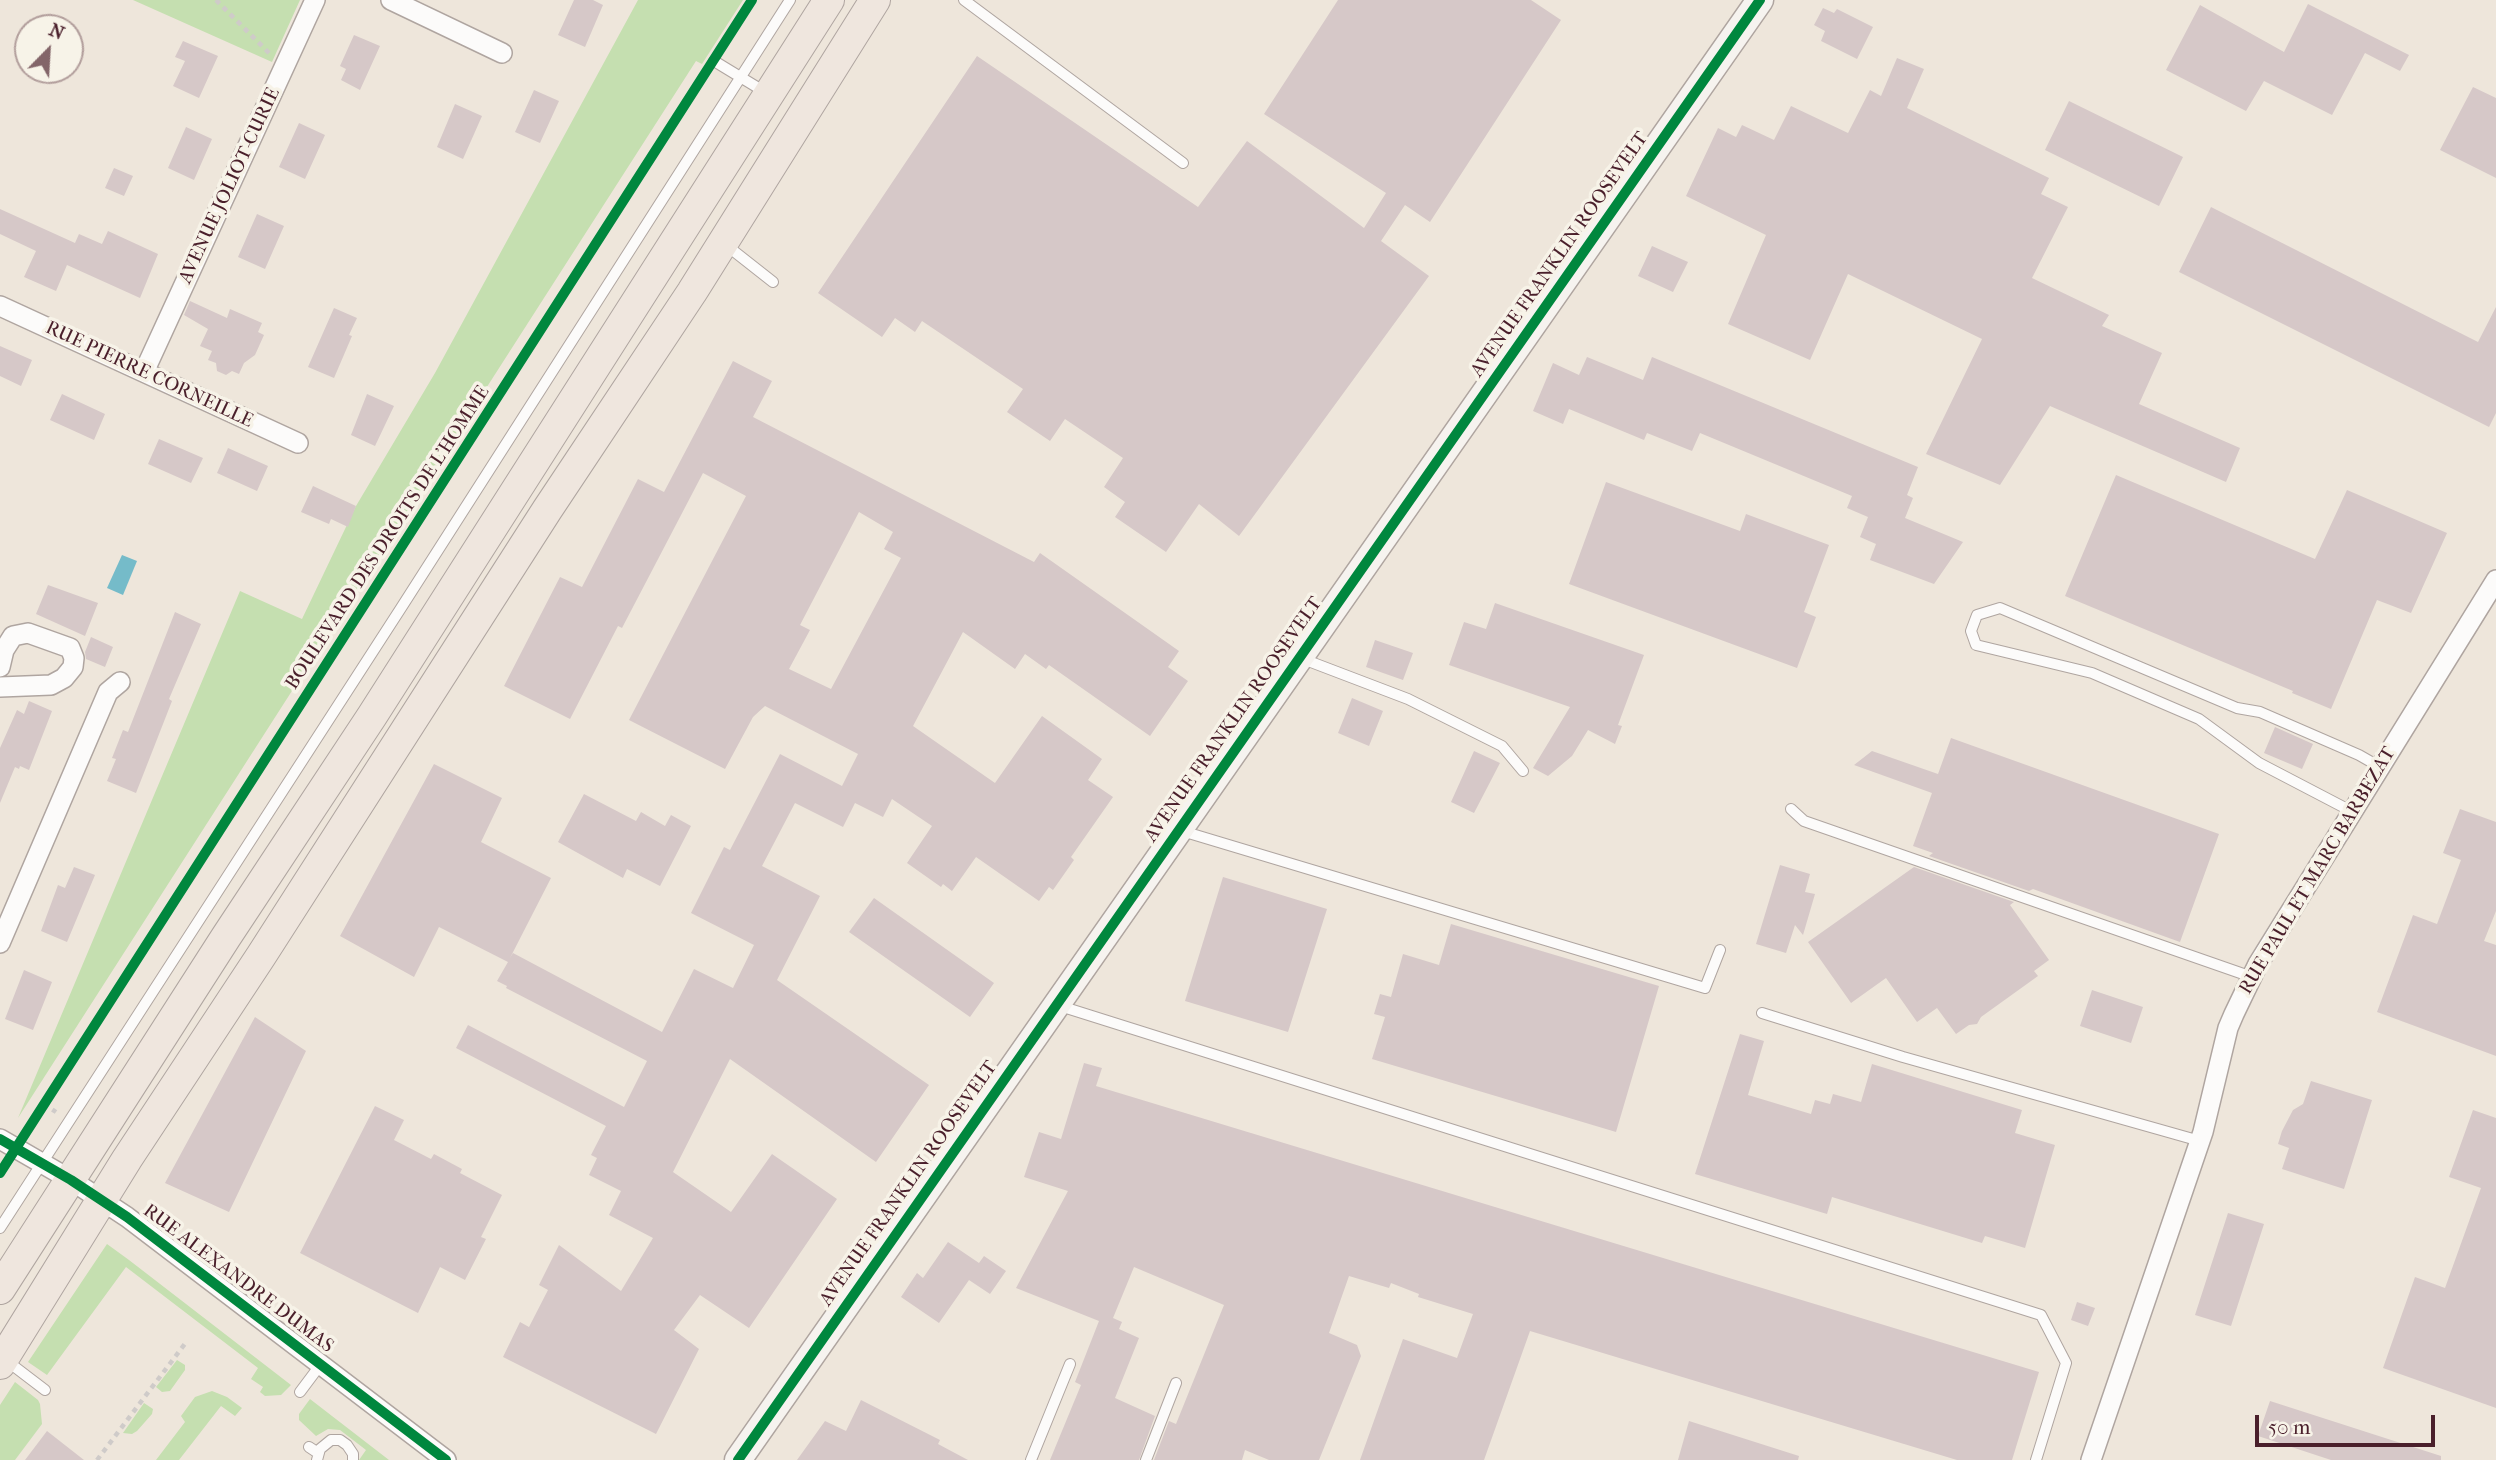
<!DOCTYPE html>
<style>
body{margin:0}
#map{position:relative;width:2496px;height:1460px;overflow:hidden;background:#eee6db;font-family:"IM FELL French Canon",serif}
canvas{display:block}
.north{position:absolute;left:14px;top:14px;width:70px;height:70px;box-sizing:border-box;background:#f7f3e8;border:2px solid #b29e9c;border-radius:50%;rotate:24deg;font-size:19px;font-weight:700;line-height:28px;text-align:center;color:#4a1f2b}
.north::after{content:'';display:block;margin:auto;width:24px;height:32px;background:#836569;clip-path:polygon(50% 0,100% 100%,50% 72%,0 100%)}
.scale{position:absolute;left:2255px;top:1415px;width:180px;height:32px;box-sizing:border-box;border:4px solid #4a1f2b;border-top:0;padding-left:9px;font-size:21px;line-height:24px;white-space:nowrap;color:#4a1f2b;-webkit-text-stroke:5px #f7f3e8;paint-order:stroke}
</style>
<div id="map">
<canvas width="2496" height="1460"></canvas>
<div class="north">N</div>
<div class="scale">50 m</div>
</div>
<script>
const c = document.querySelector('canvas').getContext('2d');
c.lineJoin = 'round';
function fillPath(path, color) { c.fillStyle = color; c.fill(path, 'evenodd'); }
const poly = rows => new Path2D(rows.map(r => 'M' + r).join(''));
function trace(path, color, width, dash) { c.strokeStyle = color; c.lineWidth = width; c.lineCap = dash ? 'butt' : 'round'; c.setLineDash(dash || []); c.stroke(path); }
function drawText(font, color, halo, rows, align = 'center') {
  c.font = font + ' "IM FELL French Canon",serif'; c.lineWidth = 7; c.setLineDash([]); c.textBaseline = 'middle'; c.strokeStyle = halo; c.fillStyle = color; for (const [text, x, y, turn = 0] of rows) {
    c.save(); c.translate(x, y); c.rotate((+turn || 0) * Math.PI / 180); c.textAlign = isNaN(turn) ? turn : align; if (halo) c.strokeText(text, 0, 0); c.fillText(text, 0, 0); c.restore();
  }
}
const green = poly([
 [133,0,300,0,272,62],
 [638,0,743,0,702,64,696,61,18,1118,240,591,302,619,356,506,435,373],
 [107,1244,129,1260,291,1385,281,1395,265,1396,260,1392,263,1387,251,1379,258,1368,126,1267,47,1375,28,1362],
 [177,1360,185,1365,185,1370,170,1391,162,1392,156,1387],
 [15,1382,38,1400,40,1404,42,1424,15,1460,0,1460,0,1405],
 [212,1391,227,1397,242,1408,235,1416,221,1406,179,1460,156,1460,185,1422,181,1416,195,1397],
 [310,1399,332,1416,389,1460,359,1460,366,1450,340,1430,328,1429,316,1436,299,1420,299,1414],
 [144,1403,153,1409,152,1414,137,1431,132,1434,123,1433]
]);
const water = poly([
 [122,555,137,561,123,595,107,588]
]);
const building = poly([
 [574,0,593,0,603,5,585,47,558,35],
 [1338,0,1531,0,1561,20,1430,222,1405,205,1381,241,1429,276,1239,536,1199,504,1166,552,1115,517,1125,502,1104,487,1123,458,1065,419,1050,441,1007,412,1023,389,922,321,915,332,895,318,882,337,818,293,977,56,1198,207,1247,141,1364,228,1386,193,1264,114],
 [2308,4,2409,55,2400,71,2365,53,2332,115,2264,81,2246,111,2166,70,2200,5,2284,52],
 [1823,8,1834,13,1837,9,1873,27,1857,59,1821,41,1825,31,1814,25],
 [354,35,380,46,360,90,341,80,346,69,340,66],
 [183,41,218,56,199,98,173,86,185,61,175,57],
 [1897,58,1924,69,1907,108,2049,178,2041,194,2068,207,2032,278,2109,315,2102,326,2162,353,2139,404,2240,448,2226,482,2050,406,2000,485,1926,454,1982,339,1848,274,1810,360,1728,324,1766,235,1686,196,1718,128,1736,137,1742,125,1774,140,1791,106,1848,133,1870,90,1881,96],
 [2473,87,2496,98,2496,178,2440,150],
 [534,90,559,101,540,143,515,132],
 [2069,101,2183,157,2159,206,2045,150],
 [455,104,482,116,463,159,437,147],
 [299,123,325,135,305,179,279,167],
 [186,127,212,139,194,180,168,168],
 [114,168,133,176,124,196,105,188],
 [2211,207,2478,342,2496,307,2496,413,2489,427,2179,272],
 [0,209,75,243,79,234,102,244,108,231,158,254,140,298,67,265,56,291,24,277,36,251,0,234],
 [257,214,284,226,265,269,238,257],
 [1652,246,1688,262,1673,292,1638,276],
 [190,301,227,318,230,309,262,323,258,332,264,335,255,355,244,363,239,374,232,371,226,375,217,371,216,363,208,360,212,351,200,346,208,329,184,315],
 [334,308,357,318,349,335,352,336,334,378,308,367],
 [0,346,32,360,21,386,0,376],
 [1587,357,1643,380,1652,357,1918,467,1907,495,1913,498,1905,518,1963,542,1934,584,1870,560,1876,544,1860,537,1868,517,1847,508,1852,496,1700,433,1692,451,1647,433,1644,440,1569,409,1563,424,1533,411,1553,363,1579,375],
 [733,361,772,381,753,417,1034,562,1040,553,1179,651,1168,667,1188,681,1150,736,1049,665,1046,669,1025,654,1015,669,963,632,913,726,995,783,1042,716,1102,759,1088,780,1113,797,1071,857,1074,860,1053,890,1049,887,1039,901,976,857,952,891,943,884,941,887,907,863,932,826,892,799,883,817,855,803,843,827,795,803,762,866,820,896,777,980,929,1085,876,1162,730,1059,673,1172,731,1212,772,1154,837,1199,749,1328,700,1295,674,1330,699,1349,656,1434,503,1357,520,1322,529,1327,548,1290,539,1285,559,1245,621,1291,653,1238,609,1215,621,1191,589,1175,597,1158,591,1155,606,1126,456,1048,468,1025,624,1107,647,1061,506,988,507,986,497,981,508,962,439,927,414,977,340,936,434,764,502,798,481,842,551,878,510,958,513,953,662,1032,694,969,733,988,754,945,691,913,724,847,730,850,780,754,842,786,858,754,765,706,753,717,725,769,629,720,746,496,703,473,622,628,618,626,570,719,504,686,560,577,582,587,638,479,664,492],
 [859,512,893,532,884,549,901,558,831,689,789,669,810,630,800,625],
 [62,394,105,414,94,440,50,420],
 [367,394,394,406,375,446,351,435],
 [159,439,203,458,191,483,148,464],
 [228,448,268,466,257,491,217,473],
 [2116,475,2315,559,2347,490,2447,533,2411,613,2377,600,2331,709,2292,693,2293,691,2065,596],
 [1606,482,1740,531,1746,514,1829,545,1804,612,1816,617,1797,668,1569,584],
 [313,486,356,506,348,527,331,519,329,524,301,512],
 [48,585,98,603,85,636,36,614],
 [1495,603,1644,655,1618,725,1622,726,1615,744,1588,730,1572,756,1548,776,1533,768,1570,707,1449,665,1464,622,1486,629],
 [175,612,201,624,169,699,172,701,136,793,107,781,116,759,112,758,123,730,128,732],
 [91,637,113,647,105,667,86,659,85,652],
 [1375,640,1413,653,1403,680,1366,667],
 [1352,698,1383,711,1369,746,1338,733],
 [29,701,52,711,29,770,20,766,19,769,15,767,0,803,0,748,17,710,24,714],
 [2275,727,2313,744,2302,769,2264,753],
 [1951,738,2219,834,2180,942,2033,889,2029,891,1929,856,1933,853,1913,846,1932,793,1854,765,1872,751,1938,774],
 [1474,751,1500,763,1474,813,1451,802],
 [584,794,636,821,641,812,665,826,671,815,691,826,660,886,627,869,623,878,558,842],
 [2460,809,2496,822,2496,911,2484,941,2496,945,2496,1056,2377,1012,2413,915,2437,924,2461,860,2443,853],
 [1780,865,1810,874,1805,892,1815,894,1803,935,1795,925,1786,953,1756,944],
 [74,867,95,875,67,942,41,931,58,885,65,888],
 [1914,867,2014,902,2010,905,2049,960,2034,971,2038,976,1981,1017,1977,1024,1969,1025,1956,1034,1937,1008,1917,1022,1886,978,1851,1003,1808,942],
 [1223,877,1327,909,1288,1032,1185,1001],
 [874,898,994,983,970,1017,849,932],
 [1451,924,1659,986,1616,1132,1372,1059,1385,1017,1374,1014,1380,994,1391,997,1403,954,1439,965],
 [24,970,52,982,33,1030,5,1019],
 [2092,990,2143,1007,2131,1043,2080,1026],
 [255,1017,306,1051,229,1212,165,1183],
 [1740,1034,1764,1041,1748,1095,1811,1114,1815,1100,1830,1104,1833,1094,1861,1102,1872,1064,2022,1110,2015,1133,2055,1145,2025,1248,1985,1236,1982,1243,1832,1197,1827,1214,1695,1174],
 [1084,1063,1102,1068,1096,1086,2039,1372,2012,1460,1957,1460,1530,1331,1484,1460,1360,1460,1403,1339,1457,1358,1473,1314,1418,1297,1419,1294,1391,1283,1389,1288,1349,1276,1329,1333,1357,1345,1361,1356,1319,1460,1269,1460,1245,1450,1242,1460,1154,1460,1169,1421,1176,1424,1224,1305,1134,1267,1113,1318,1122,1322,1119,1329,1139,1338,1115,1398,1155,1416,1139,1460,1050,1460,1081,1385,1075,1382,1099,1321,1016,1288,1068,1191,1024,1177,1039,1132,1061,1139],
 [2311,1081,2372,1100,2344,1189,2282,1169,2289,1148,2278,1144,2282,1131,2293,1110,2303,1104],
 [375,1106,404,1120,394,1140,431,1159,434,1154,462,1169,460,1173,502,1195,481,1237,486,1239,465,1280,440,1267,418,1313,300,1253],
 [2473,1110,2496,1118,2496,1408,2383,1368,2415,1277,2445,1288,2481,1188,2449,1177],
 [2228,1213,2264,1224,2231,1326,2195,1315],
 [948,1242,979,1263,984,1256,1006,1271,990,1294,969,1280,939,1323,901,1297,917,1273,923,1278],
 [2077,1302,2095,1308,2088,1326,2071,1320],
 [861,1400,940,1440,938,1444,968,1460,797,1460,825,1421,846,1431],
 [2270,1401,2441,1456,2441,1460,2331,1460,2258,1436],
 [1689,1421,1799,1456,1798,1460,1678,1460],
 [47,1431,84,1460,25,1460]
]);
const path = poly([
 [216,0,270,54],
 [44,1104,56,1112],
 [97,1460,187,1341]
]);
const lane = poly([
 [964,0,1183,163],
 [714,61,765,92],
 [726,245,773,282],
 [1303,659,1408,699,1502,746,1523,771],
 [1791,809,1804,821,2252,977],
 [2351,811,2259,763,2199,719,2092,673,1976,645,1971,631,1977,615,2000,608,2237,708,2260,712,2359,755,2380,767],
 [1182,831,1705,988,1720,950],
 [1060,1006,2041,1315,2066,1363,2036,1460],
 [1762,1013,1903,1057,2200,1141],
 [0,1228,401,608,790,0],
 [7,1361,45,1390],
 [300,1392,321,1364],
 [309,1447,318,1453],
 [317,1460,320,1449,331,1440,340,1440,347,1445,353,1454,353,1460],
 [1031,1460,1070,1364],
 [1146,1460,1176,1383]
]);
const street = poly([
 [391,0,502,53],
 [0,306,298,443],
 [144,372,315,0],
 [0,667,4,650,13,636,28,633,70,648,74,658,73,667,64,678,51,685,0,687],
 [0,943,108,692,120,682],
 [0,1139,71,1180,127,1217,446,1460],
 [2091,1460,2203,1132,2228,1028,2234,1014,2258,964,2496,580]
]);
const secondary = poly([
 [738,1460,1760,0]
]);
const primary = poly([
 [0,1289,226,937,372,716,829,0],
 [0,1364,127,1159,261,956,547,510,692,292,875,0]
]);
const cycleway = poly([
 [0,1139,71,1180,127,1217,446,1460],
 [0,1173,752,0],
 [738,1460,1760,0]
]);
const streetNames = [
 ["AVENUE JOLIOT-CURIE",230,186,-65],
 ["AVENUE FRANKLIN ROOSEVELT",1560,255,-55],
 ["RUE PIERRE CORNEILLE",149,375,25],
 ["BOULEVARD DES DROITS DE L'HOMME",388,538,-57],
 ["AVENUE FRANKLIN ROOSEVELT",1234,720,-55],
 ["RUE PAUL ET MARC BARBEZAT",2318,871,-59],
 ["AVENUE FRANKLIN ROOSEVELT",909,1184,-55],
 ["RUE ALEXANDRE DUMAS",238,1279,37]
];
fillPath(green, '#c5dfb0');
fillPath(water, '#75bbc9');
fillPath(building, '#d6c8c8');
trace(lane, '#afa5a0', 12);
trace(street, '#afa5a0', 22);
trace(secondary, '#afa5a0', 29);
trace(primary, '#afa5a0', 32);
trace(path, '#cfcbc9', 4.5, [5, 5]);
trace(lane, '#fcfbfa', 10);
trace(street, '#fcfbfa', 19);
trace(secondary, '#f6f3ef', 26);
trace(primary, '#efe6de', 30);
trace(cycleway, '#00873e', 10);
drawText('19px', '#4a1f2b', '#f7f3e8', streetNames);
</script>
